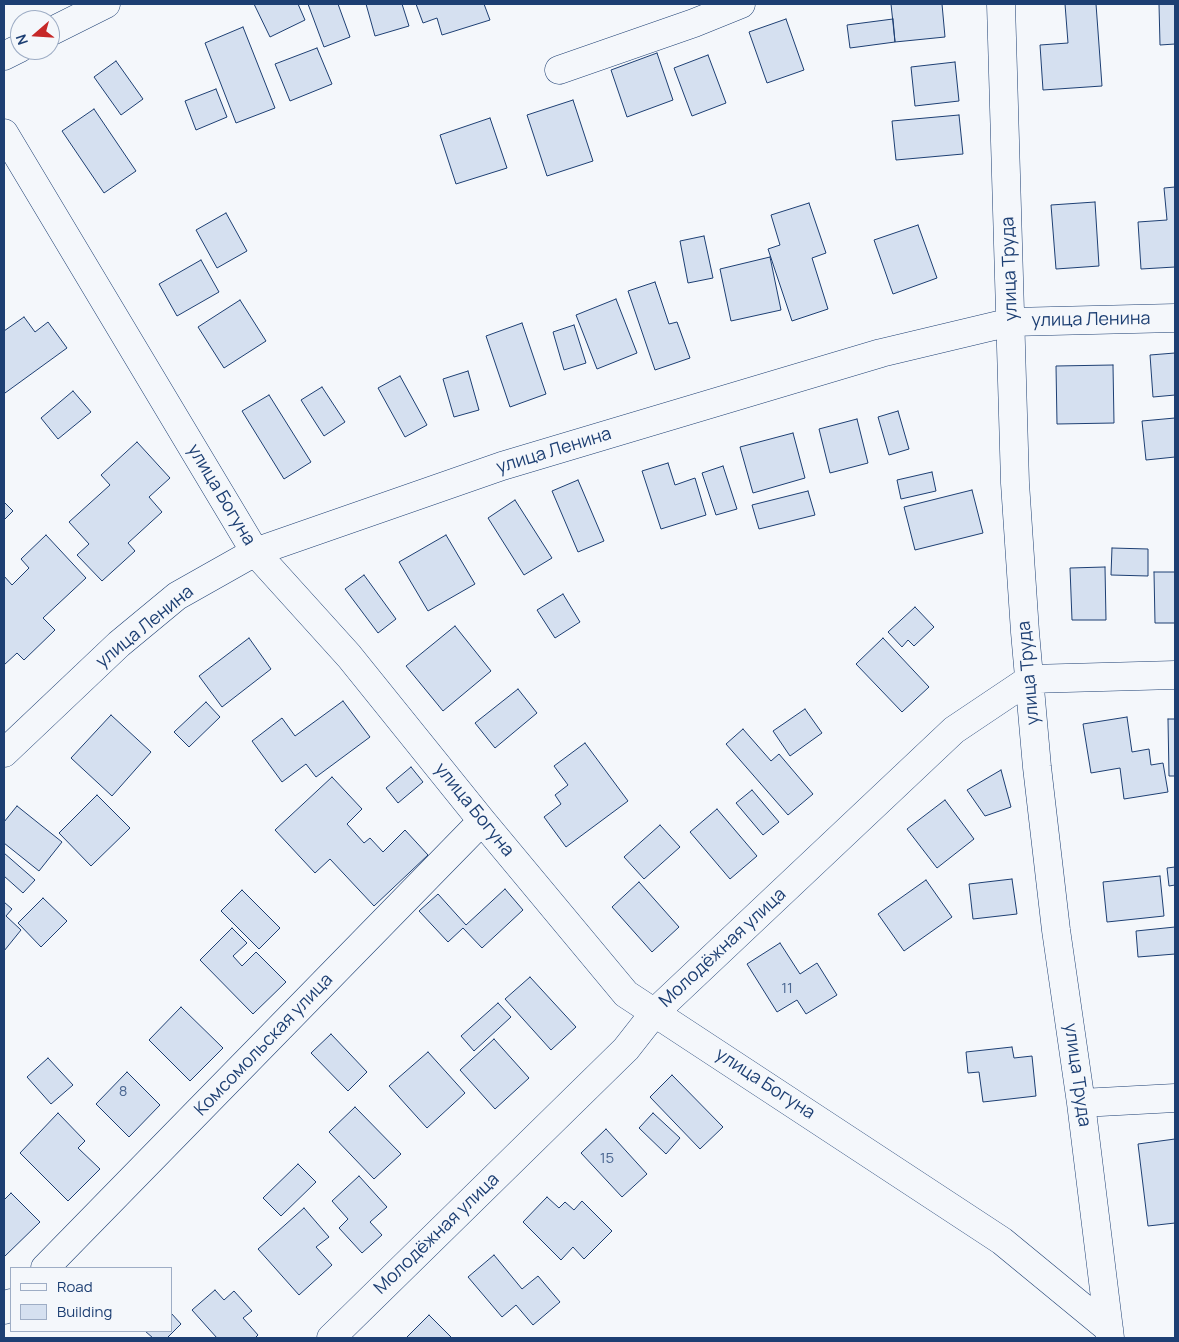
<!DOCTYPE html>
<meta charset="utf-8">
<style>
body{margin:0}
#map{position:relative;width:1179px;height:1342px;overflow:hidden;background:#f4f7fb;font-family:Manrope,sans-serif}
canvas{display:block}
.frame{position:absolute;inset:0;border:5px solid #1d3f73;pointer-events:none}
.legend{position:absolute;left:10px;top:1267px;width:162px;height:65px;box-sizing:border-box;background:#f4f7fb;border:1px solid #9eadc5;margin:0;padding:6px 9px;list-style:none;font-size:15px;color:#1d3f73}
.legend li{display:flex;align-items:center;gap:10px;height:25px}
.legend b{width:25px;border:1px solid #9eadc5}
.north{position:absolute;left:10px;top:10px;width:50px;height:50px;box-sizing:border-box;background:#f4f7fb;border:1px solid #9eadc5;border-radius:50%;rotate:251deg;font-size:14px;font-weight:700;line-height:20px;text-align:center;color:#1d3f73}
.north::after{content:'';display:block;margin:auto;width:18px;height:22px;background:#c62828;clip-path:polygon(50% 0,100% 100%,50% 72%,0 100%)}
</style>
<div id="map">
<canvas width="1179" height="1342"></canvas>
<div class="frame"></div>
<ul class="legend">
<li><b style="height:6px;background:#f4f7fb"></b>Road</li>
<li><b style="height:14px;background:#d5e0f0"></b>Building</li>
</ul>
<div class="north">N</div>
</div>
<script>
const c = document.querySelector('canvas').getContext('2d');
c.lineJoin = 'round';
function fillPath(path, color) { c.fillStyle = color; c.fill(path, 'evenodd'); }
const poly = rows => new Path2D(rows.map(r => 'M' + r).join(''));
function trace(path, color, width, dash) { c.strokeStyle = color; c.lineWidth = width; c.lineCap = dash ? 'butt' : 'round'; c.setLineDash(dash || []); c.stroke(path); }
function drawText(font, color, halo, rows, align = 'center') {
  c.font = font + ' Manrope,sans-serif'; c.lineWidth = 4; c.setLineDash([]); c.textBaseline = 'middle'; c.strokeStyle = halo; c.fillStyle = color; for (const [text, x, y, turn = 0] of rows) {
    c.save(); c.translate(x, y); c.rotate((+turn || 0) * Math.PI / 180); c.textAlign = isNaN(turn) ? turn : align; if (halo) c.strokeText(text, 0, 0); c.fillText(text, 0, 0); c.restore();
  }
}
const building = poly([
 [254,4,298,4,305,20,270,37,254,4],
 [308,4,338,4,350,37,324,47,308,4],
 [366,4,402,4,409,26,375,36,366,4],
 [416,4,484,4,490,20,442,35,437,18,423,23,416,4],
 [891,4,942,4,945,37,895,42,891,4],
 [1065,4,1096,4,1102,86,1043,90,1040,45,1068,43,1065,4],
 [1159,4,1175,4,1175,44,1160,45,1159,4],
 [786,19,804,70,767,83,749,32,786,19],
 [893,19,895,42,850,48,847,25,893,19],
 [243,27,275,108,236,123,205,43,243,27],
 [317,48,332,84,290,101,275,64,317,48],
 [657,53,673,100,627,117,611,70,657,53],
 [708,55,726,103,692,116,674,68,708,55],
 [116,61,143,99,121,115,94,77,116,61],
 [955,62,959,101,915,106,911,67,955,62],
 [216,89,227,117,196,130,185,101,216,89],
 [573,100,593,161,547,176,527,115,573,100],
 [94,109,136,171,104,193,62,131,94,109],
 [959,115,963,154,896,160,892,121,959,115],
 [490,118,507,168,456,184,440,135,490,118],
 [1175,187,1175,267,1141,269,1138,222,1167,220,1164,188,1175,187],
 [1095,202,1099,266,1056,269,1051,205,1095,202],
 [809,203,826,253,812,258,828,309,792,321,768,249,780,245,771,215,809,203],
 [226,213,247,251,217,268,196,230,226,213],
 [918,225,937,278,893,294,874,240,918,225],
 [704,236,713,278,688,283,680,241,704,236],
 [770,257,781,310,731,321,720,269,770,257],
 [201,260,219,292,177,316,159,284,201,260],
 [655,282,669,324,677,322,690,358,655,370,628,291,655,282],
 [616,299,637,353,597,369,576,315,616,299],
 [240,300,266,341,224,368,198,327,240,300],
 [24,317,35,332,48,322,67,348,5,393,4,391,4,331,24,317],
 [522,323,546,394,510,407,486,336,522,323],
 [574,325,586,363,564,370,553,332,574,325],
 [1175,353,1175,395,1153,397,1150,355,1175,353],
 [1113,365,1114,423,1057,424,1056,366,1113,365],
 [468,371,479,410,454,417,443,379,468,371],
 [400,376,427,425,405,437,378,388,400,376],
 [322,387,345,422,324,436,301,400,322,387],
 [73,391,91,412,58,439,41,418,73,391],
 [269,395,311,462,284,479,242,411,269,395],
 [898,411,909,449,889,455,878,417,898,411],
 [1175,418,1175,457,1146,460,1142,421,1175,418],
 [857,419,868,463,830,473,819,429,857,419],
 [793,433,805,478,753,493,740,447,793,433],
 [137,442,170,478,149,497,162,512,128,543,135,551,102,581,77,555,89,544,69,522,110,485,101,475,137,442],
 [668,463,675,485,695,478,706,515,661,529,642,471,668,463],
 [723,466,737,509,716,515,702,473,723,466],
 [932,472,936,491,901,499,897,480,932,472],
 [578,480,604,541,578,552,552,491,578,480],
 [972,490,983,533,915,550,904,507,972,490],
 [808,491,815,515,759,529,752,505,808,491],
 [515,500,552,558,524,575,488,518,515,500],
 [4,502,13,511,4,520,4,502],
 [46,535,86,578,43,618,55,630,24,660,17,653,4,665,4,576,12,585,29,568,21,559,46,535],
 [446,535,475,584,428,611,399,562,446,535],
 [1112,548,1148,549,1148,576,1111,575,1112,548],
 [1105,567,1106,620,1072,620,1070,568,1105,567],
 [1154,572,1175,572,1175,623,1155,623,1154,572],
 [364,575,396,619,378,633,345,589,364,575],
 [563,594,580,622,555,638,537,610,563,594],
 [915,607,934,627,914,646,908,640,902,647,888,632,915,607],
 [455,626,491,671,443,711,406,666,455,626],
 [249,638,271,669,222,707,199,676,249,638],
 [883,638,929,687,902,712,856,664,883,638],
 [518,689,537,713,495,748,475,723,518,689],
 [343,701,370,737,316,777,306,764,282,782,252,741,282,718,295,736,343,701],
 [206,702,220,717,189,747,174,732,206,702],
 [805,709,822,733,790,756,773,731,805,709],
 [111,715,151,752,112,796,71,758,111,715],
 [1127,717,1132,752,1149,749,1151,765,1163,763,1168,792,1124,799,1120,768,1091,773,1083,724,1127,717],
 [1168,719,1175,719,1175,776,1169,776,1168,719],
 [743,729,771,761,779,754,813,794,788,815,726,744,743,729],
 [585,743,628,801,566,847,544,817,561,804,555,795,568,785,554,766,585,743],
 [411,767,423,782,398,803,386,788,411,767],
 [1001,770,1011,807,985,816,967,790,1001,770],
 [332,777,362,809,347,824,364,843,370,838,383,852,405,830,428,855,374,906,330,859,315,873,275,830,332,777],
 [752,790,779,822,763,835,736,803,752,790],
 [97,795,130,828,91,866,59,833,97,795],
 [945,800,974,839,937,868,907,829,945,800],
 [17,806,62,842,39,871,4,843,4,822,17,806],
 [717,809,757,856,730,879,690,832,717,809],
 [660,825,680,847,644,879,624,857,660,825],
 [4,853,35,880,23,893,4,876,4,853],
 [1175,867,1175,885,1169,886,1167,868,1175,867],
 [1160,876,1164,916,1107,922,1103,882,1160,876],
 [1012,879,1017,914,973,919,969,884,1012,879],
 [926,880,952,917,904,951,878,914,926,880],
 [639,882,679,927,652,952,612,907,639,882],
 [505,889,523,910,482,948,463,928,448,942,419,911,438,894,466,925,505,889],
 [242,890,280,928,259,949,221,911,242,890],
 [43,898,67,921,41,947,18,923,43,898],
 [4,902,12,909,6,916,21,930,4,951,4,902],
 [1175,927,1175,954,1138,957,1136,931,1175,927],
 [232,928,247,943,233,956,242,966,256,952,286,982,253,1014,200,960,232,928],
 [780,943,800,974,817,963,837,995,806,1014,797,1000,777,1012,747,964,780,943],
 [530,977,576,1027,551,1050,505,999,530,977],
 [498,1003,511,1017,474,1051,461,1036,498,1003],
 [181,1007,223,1048,190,1081,149,1040,181,1007],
 [331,1034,367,1072,348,1091,311,1053,331,1034],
 [494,1039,529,1078,495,1109,460,1070,494,1039],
 [1012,1047,1014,1058,1032,1056,1036,1096,983,1102,979,1072,968,1073,966,1052,1012,1047],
 [428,1052,465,1093,427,1128,389,1086,428,1052],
 [48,1058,73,1085,51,1104,27,1077,48,1058],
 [127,1072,160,1105,129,1137,96,1104,127,1072],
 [672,1075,723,1127,700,1149,650,1097,672,1075],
 [355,1107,401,1154,374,1179,329,1132,355,1107],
 [58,1113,85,1141,78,1148,100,1169,68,1201,20,1153,58,1113],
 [653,1113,680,1138,666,1154,639,1128,653,1113],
 [606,1129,647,1174,622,1197,581,1153,606,1129],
 [1175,1139,1175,1223,1148,1226,1138,1144,1175,1139],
 [298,1164,316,1182,281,1216,263,1198,298,1164],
 [359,1176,387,1207,370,1222,382,1235,362,1253,339,1228,348,1219,332,1201,359,1176],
 [11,1193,40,1222,4,1257,4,1200,11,1193],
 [547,1197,559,1208,565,1202,574,1210,582,1201,612,1231,584,1259,573,1247,561,1260,523,1222,547,1197],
 [304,1208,329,1237,316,1247,332,1265,299,1295,258,1249,304,1208],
 [494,1255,522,1289,538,1276,560,1302,533,1325,516,1305,502,1317,468,1277,494,1255],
 [215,1290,224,1300,234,1291,252,1311,243,1318,258,1335,255,1338,217,1338,192,1310,215,1290],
 [171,1313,181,1324,167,1338,153,1338,145,1331,171,1331,171,1313],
 [429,1315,452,1338,406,1338,429,1315]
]);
const minor = poly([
 [1001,4,1015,483,1025,632,1037,767,1056,930,1081,1103,1110,1338],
 [50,32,106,4],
 [4,56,20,48],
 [559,70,694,23,741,4],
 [4,133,255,552,349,656,482,821,626,994,1002,1241,1109,1329],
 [4,753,119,644,177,596,255,552,502,466,881,353,1011,322,1175,318],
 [1081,1103,1175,1098],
 [45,1268,482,821],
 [4,1310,11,1303],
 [331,1338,626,1049,655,1012,954,730,1030,679,1175,675]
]);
const numberNames = [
 ["11",787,989],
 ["8",123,1092],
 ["15",607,1159]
];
const streetNames = [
 ["улица Труда",1010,269,-92],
 ["улица Ленина",1091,320,-1],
 ["улица Ленина",554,451,-17],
 ["улица Богуна",221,495,59],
 ["улица Ленина",145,627,-39],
 ["улица Труда",1029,673,-95],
 ["улица Богуна",474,810,51],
 ["Молодёжная улица",723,948,-43],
 ["Комсомольская улица",264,1045,-46],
 ["улица Труда",1077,1075,82],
 ["улица Богуна",765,1084,33],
 ["Молодёжная улица",437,1234,-44]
];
fillPath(building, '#d5e0f0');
trace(building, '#1d3f73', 1);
trace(minor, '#1d3f73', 29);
trace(minor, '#f4f7fb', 28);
drawText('15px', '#4b6792', null, numberNames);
drawText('18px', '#1d3f73', '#f4f7fb', streetNames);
</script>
